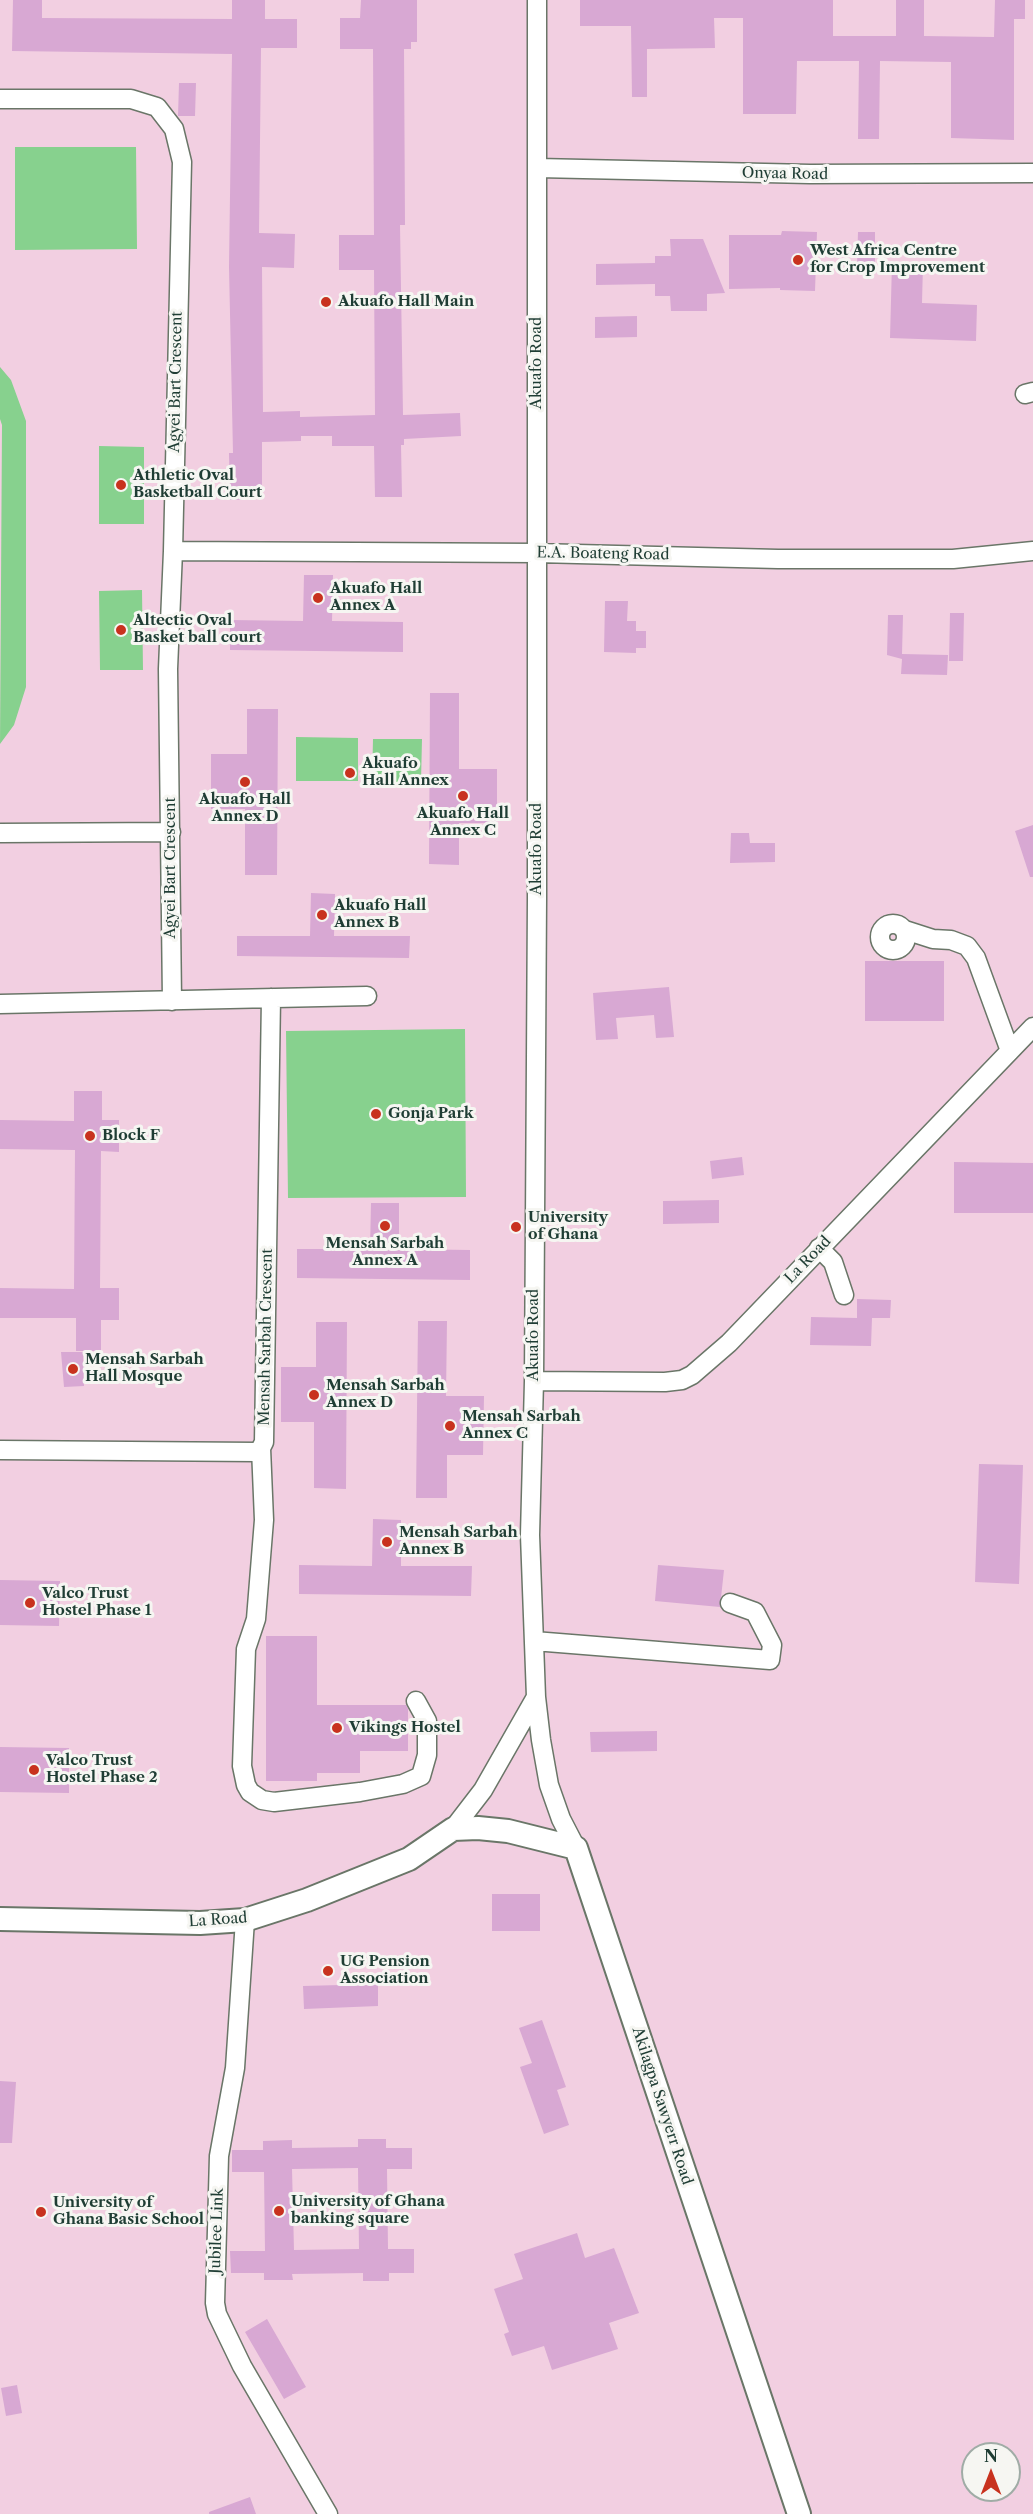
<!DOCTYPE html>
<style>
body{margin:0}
#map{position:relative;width:1033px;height:2514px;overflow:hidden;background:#f5e0c9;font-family:"Libre Caslon Text",serif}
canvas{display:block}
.north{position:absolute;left:961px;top:2442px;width:60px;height:60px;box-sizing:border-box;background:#f6f6f2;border:2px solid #a0aca6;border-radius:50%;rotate:0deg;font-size:16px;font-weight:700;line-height:24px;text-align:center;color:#1f3d34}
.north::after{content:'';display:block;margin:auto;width:21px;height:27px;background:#c8321e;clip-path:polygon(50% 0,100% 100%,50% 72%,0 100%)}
</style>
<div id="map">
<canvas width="1033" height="2514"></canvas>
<div class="north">N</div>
</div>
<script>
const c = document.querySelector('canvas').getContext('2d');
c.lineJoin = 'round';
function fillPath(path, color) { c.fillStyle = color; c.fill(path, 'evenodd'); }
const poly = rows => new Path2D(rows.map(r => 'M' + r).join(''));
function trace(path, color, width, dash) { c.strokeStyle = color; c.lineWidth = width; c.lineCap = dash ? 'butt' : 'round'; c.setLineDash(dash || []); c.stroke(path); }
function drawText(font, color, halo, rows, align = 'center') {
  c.font = font + ' "Libre Caslon Text",serif'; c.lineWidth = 6; c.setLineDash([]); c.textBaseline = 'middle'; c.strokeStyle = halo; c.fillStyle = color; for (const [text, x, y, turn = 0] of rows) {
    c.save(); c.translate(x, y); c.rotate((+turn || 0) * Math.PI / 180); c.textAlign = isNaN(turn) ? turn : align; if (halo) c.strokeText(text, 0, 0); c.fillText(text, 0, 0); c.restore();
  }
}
const built = poly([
 [0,0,1033,0,1033,2514,0,2514],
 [973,2454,1009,2454,1009,2490,973,2490]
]);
const green = poly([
 [15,147,136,147,137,249,15,250],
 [0,367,11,380,26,421,26,687,14,725,0,744,2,425,0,419],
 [99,446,144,447,144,524,99,524],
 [142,590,143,670,100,670,99,591],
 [296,737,358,738,358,781,296,781],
 [373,739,422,739,421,782,372,782],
 [465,1029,466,1197,288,1198,286,1031]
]);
const building = poly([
 [13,0,42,0,42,18,232,19,232,0,265,0,265,19,297,19,297,48,261,48,259,233,295,234,294,268,262,267,263,412,300,411,300,417,375,415,374,270,339,270,339,235,374,235,373,49,340,49,340,18,360,18,361,0,417,0,417,42,411,42,411,49,404,49,405,225,400,225,403,415,460,413,461,436,404,439,404,445,401,445,402,497,375,497,374,446,332,446,332,436,301,436,301,441,262,442,262,499,230,500,229,453,233,453,229,267,232,54,12,51],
 [580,0,833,0,833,36,896,36,896,0,924,0,924,36,994,37,995,0,1025,0,1025,19,1014,19,1014,140,951,138,951,62,880,61,879,139,858,139,859,61,797,61,796,114,743,114,743,18,714,18,715,48,647,49,647,97,632,97,631,26,580,26],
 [179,83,196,83,195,116,178,116],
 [782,231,817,232,815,291,780,290,780,288,729,289,729,235,781,235],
 [858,232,875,232,875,266,857,266],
 [670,239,703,239,725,293,707,294,707,311,671,311,670,296,655,296,655,284,596,285,596,264,655,263,655,256,671,256],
 [892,263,923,264,922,303,977,305,976,341,890,338],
 [637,316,637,337,595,338,595,317],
 [304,575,333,575,332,621,403,622,403,652,230,650,230,620,303,621],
 [605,601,628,601,627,621,636,621,636,631,646,631,646,648,636,648,636,653,604,652],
 [950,613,964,613,963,661,949,661],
 [888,615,903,615,902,654,948,655,947,675,901,674,902,659,887,655],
 [430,693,459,693,459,769,497,769,497,823,459,823,459,865,429,864],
 [247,709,278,709,277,875,245,875,245,809,211,809,211,754,247,754],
 [1033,825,1033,877,1030,877,1015,831],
 [731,833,749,833,750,843,775,843,775,862,730,863],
 [311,893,335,894,334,936,410,936,409,958,237,956,237,936,310,936],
 [865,961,944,961,944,1021,865,1021],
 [669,987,674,1037,656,1038,654,1015,616,1018,618,1039,596,1040,593,993],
 [74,1091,102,1091,102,1120,119,1120,119,1152,101,1151,100,1288,119,1288,119,1320,101,1320,101,1351,76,1351,76,1318,0,1318,0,1288,74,1289,75,1150,0,1149,0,1120,74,1121],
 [742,1157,744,1175,712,1179,710,1161],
 [954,1162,1033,1163,1033,1213,954,1213],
 [719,1200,719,1223,663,1224,663,1201],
 [371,1203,399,1203,399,1249,470,1250,470,1280,297,1278,297,1249,370,1249],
 [857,1299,891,1300,890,1318,872,1318,871,1346,810,1345,811,1317,857,1318],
 [418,1321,447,1321,446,1396,484,1396,483,1455,447,1455,447,1498,416,1498],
 [316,1322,347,1322,346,1489,314,1488,314,1422,281,1422,281,1367,316,1367],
 [61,1352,83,1352,84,1386,64,1387],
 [979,1464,1023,1465,1019,1584,975,1582],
 [373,1519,401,1520,401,1566,472,1566,471,1596,299,1594,299,1565,372,1566],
 [658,1565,724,1570,720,1607,655,1601],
 [0,1580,60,1581,59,1626,0,1625],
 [266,1636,317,1636,317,1705,406,1705,408,1709,408,1751,360,1751,360,1773,317,1773,317,1781,266,1781],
 [657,1731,657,1751,591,1752,590,1732],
 [0,1747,69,1748,69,1793,0,1792],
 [492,1894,540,1894,540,1931,492,1931],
 [378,1984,378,2006,304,2009,303,1986],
 [542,2020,566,2087,557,2090,569,2125,544,2134,520,2067,532,2063,519,2028],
 [0,2081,16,2082,12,2143,0,2143],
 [358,2139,386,2139,386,2148,412,2148,412,2169,387,2169,388,2249,414,2249,414,2273,389,2273,389,2281,363,2281,363,2273,292,2274,293,2280,264,2280,264,2273,231,2273,230,2251,265,2251,264,2172,232,2172,232,2150,263,2150,263,2141,292,2140,292,2148,358,2147],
 [358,2168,359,2249,294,2250,292,2169],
 [577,2233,585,2258,614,2248,639,2313,609,2323,618,2349,552,2370,544,2346,512,2356,504,2334,509,2332,494,2289,523,2279,514,2254],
 [267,2319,306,2387,284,2399,245,2332],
 [17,2385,22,2413,6,2416,1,2388],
 [250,2497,256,2514,209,2514,209,2512]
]);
const minor = poly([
 [537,0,537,898,534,1381,530,1535,536,1697,541,1740,549,1785,561,1819,576,1848],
 [0,99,131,99,157,107,174,129,182,162,173,551,168,669,172,1001],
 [538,168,810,174,1033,173],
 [1025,394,1033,392],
 [173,551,537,553,778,559,953,559,1033,551],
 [0,833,171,832],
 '880 937a13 13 0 1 1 26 0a13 13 0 1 1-26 0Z',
 [905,930,933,939,951,940,967,946,976,958,1010,1051],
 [271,998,264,1442,261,1448,264,1520,256,1619,246,1649,242,1766,246,1785,250,1792,262,1800,274,1802,360,1792,403,1784,421,1776,427,1755,427,1721,416,1701],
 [0,1004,367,996],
 [819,1248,833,1262,844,1295],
 [534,1381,665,1382,682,1380,692,1375,729,1343,1033,1027],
 [0,1450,257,1452,261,1448],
 [534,1641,770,1660,772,1645,755,1612,730,1603],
 [453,1829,483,1790,536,1697],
 [245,1920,235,2068,219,2156,215,2303,217,2314,242,2366,328,2514]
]);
const tertiary = poly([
 [0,1919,200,1923,245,1920,307,1900,409,1859,453,1829,478,1828,508,1831,576,1848,799,2514]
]);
const markers = [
 [798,260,6,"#c8321e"],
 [326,302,6,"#c8321e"],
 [121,485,6,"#c8321e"],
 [318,598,6,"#c8321e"],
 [121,630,6,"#c8321e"],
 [350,773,6,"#c8321e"],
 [245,782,6,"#c8321e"],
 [463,796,6,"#c8321e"],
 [322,915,6,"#c8321e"],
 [376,1114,6,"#c8321e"],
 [90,1136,6,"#c8321e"],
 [385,1226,6,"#c8321e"],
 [516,1227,6,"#c8321e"],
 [73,1369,6,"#c8321e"],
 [314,1395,6,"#c8321e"],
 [450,1426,6,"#c8321e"],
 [387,1542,6,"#c8321e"],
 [30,1603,6,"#c8321e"],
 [337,1728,6,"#c8321e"],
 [34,1770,6,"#c8321e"],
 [328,1971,6,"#c8321e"],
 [279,2211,6,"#c8321e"],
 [41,2212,6,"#c8321e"]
];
const streetNames = [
 ["Onyaa Road",785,174,1],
 ["Akuafo Road",537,363,-90],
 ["Agyei Bart Crescent",176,382,-89],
 ["E.A. Boateng Road",603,554,1],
 ["Akuafo Road",537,849,-90],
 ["Agyei Bart Crescent",171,868,-90],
 ["La Road",808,1260,-46],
 ["Akuafo Road",534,1335,-90],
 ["Mensah Sarbah Crescent",266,1337,-89],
 ["La Road",218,1920,-4],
 ["Akilagpa Sawyerr Road",662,2106,72],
 ["Jubilee Link",217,2231,-88]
];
const poiNames = [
 ["West Africa Centre",810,251],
 ["for Crop Improvement",810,268],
 ["Akuafo Hall Main",338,302],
 ["Athletic Oval",133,476],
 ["Basketball Court",133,493],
 ["Akuafo Hall",330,589],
 ["Annex A",330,606],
 ["Altectic Oval",133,621],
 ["Basket ball court",133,638],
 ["Akuafo",362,764],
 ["Hall Annex",362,781],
 ["Akuafo Hall",245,800,"center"],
 ["Annex D",245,817,"center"],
 ["Akuafo Hall",463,814,"center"],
 ["Annex C",463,831,"center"],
 ["Akuafo Hall",334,906],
 ["Annex B",334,923],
 ["Gonja Park",388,1114],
 ["Block F",102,1136],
 ["University",528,1218],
 ["of Ghana",528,1235],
 ["Mensah Sarbah",385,1244,"center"],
 ["Annex A",385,1261,"center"],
 ["Mensah Sarbah",85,1360],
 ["Hall Mosque",85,1377],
 ["Mensah Sarbah",326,1386],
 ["Annex D",326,1403],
 ["Mensah Sarbah",462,1417],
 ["Annex C",462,1434],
 ["Mensah Sarbah",399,1533],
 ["Annex B",399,1550],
 ["Valco Trust",42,1594],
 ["Hostel Phase 1",42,1611],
 ["Vikings Hostel",349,1728],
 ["Valco Trust",46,1761],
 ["Hostel Phase 2",46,1778],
 ["UG Pension",340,1962],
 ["Association",340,1979],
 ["University of Ghana",291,2202],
 ["banking square",291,2219],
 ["University of",53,2203],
 ["Ghana Basic School",53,2220]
];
fillPath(built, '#f2cfe1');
fillPath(green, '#87d18e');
fillPath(building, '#d8a8d3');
trace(minor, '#6a7668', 21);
trace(tertiary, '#6a7668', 26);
trace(minor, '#fff', 18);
trace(tertiary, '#fff', 22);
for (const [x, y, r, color] of markers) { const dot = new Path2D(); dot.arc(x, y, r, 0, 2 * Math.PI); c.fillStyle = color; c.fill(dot); trace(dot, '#f6f6f2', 2); }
drawText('15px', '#1f3d34', '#f6f6f2', streetNames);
drawText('bold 15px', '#1f3d34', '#f6f6f2', poiNames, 'left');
</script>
